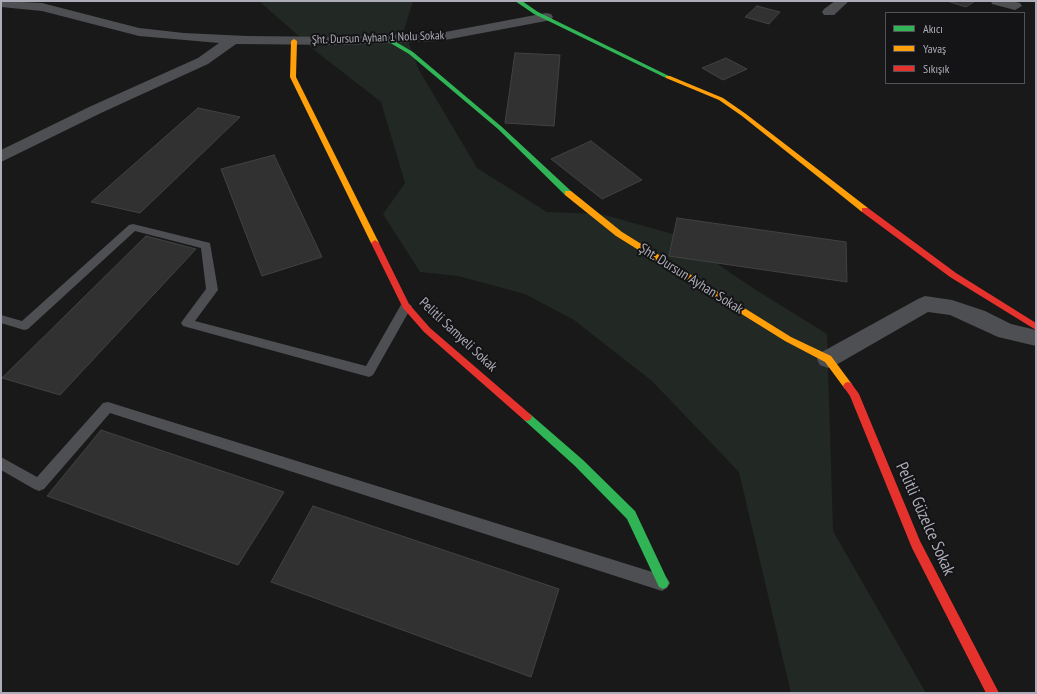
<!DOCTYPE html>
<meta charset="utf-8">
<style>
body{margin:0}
#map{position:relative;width:1037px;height:694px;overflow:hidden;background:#191919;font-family:"PT Sans Narrow",sans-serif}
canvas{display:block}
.frame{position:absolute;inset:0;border:2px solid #acadb8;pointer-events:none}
.legend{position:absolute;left:885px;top:12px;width:140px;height:72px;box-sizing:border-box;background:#141315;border:1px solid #515156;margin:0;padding:5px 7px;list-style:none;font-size:12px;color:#acadb8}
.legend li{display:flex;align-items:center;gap:8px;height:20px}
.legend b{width:20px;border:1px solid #515156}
</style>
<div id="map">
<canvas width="1037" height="694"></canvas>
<div class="frame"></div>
<ul class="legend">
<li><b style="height:5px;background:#30b455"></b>Akıcı</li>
<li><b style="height:5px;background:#ff9f0a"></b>Yavaş</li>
<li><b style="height:5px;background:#e5322d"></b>Sıkışık</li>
</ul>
</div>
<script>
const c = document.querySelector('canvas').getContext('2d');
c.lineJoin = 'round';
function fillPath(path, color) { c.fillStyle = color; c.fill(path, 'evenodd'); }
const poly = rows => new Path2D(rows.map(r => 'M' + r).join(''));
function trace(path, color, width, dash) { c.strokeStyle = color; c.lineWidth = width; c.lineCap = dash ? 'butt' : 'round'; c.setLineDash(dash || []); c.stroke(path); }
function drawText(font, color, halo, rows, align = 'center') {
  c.font = font + ' "PT Sans Narrow",sans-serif'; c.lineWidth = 4; c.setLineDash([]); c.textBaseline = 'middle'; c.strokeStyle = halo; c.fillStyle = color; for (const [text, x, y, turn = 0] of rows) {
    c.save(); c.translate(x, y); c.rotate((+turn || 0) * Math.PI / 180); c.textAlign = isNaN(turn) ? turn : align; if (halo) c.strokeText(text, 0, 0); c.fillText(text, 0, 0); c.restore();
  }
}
const green = poly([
 [259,1,413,1,404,30,419,70,477,168,547,212,601,214,673,234,753,288,827,334,833,531,926,693,791,693,739,472,652,381,574,320,525,294,458,276,420,272,383,214,405,183,381,102,318,53]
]);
const building = poly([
 [947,1,975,1,966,7,947,1],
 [757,6,780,12,769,24,745,17,757,6],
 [515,53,560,55,554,126,505,123,515,53],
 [726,58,747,69,723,80,702,68,726,58],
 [198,108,240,117,140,213,91,202,198,108],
 [591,141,642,180,602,199,551,159,591,141],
 [274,155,322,257,262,276,221,169,274,155],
 [677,218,846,242,847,282,669,256,677,218],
 [146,236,196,249,60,395,2,378,146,236],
 [101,430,284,492,238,565,47,496,101,430],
 [313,506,559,589,531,677,271,582,313,506]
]);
const lane = poly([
 [133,224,210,243,218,290,195,321,366,366,402,303,406,302,412,306,373,375,369,377,183,326,181,323,183,320,206,289,201,248,135,231,28,329,24,330,1,323,1,315,22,321,129,225,133,224],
 [108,402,662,575,667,578,670,583,667,588,662,591,110,413,44,489,39,491,34,489,1,470,1,457,37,477,103,403,108,402]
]);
const street = poly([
 [1,1,42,3,139,28,184,33,247,36,343,37,440,33,546,13,551,14,553,17,551,20,546,21,440,41,343,45,236,44,208,64,101,113,1,162,1,150,89,107,198,58,219,43,139,36,42,11,1,7,1,1],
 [835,1,849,1,834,15,824,15,822,12,824,9,835,1],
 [991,1,1012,1,1020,3,1022,6,1015,10,992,4,991,1],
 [925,296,952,300,985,311,1011,324,1036,330,1036,346,998,337,950,315,928,312,836,365,828,368,820,365,817,359,820,353,918,299,925,296]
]);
const fast = poly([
 [515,1,522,1,538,12,671,77,666,78,534,14,515,1],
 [387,39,391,39,413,52,502,127,571,191,571,195,565,195,498,129,409,54,387,41,387,39],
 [527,413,530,414,583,460,635,511,667,579,669,583,667,587,663,589,659,587,627,519,575,466,524,420,522,417,524,414,527,413]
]);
const slow = poly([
 [294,39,297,41,296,77,379,243,378,245,375,246,371,243,290,77,291,41,294,39],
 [666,76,670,76,723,98,746,114,868,208,868,212,862,212,742,116,719,100,666,78,666,76],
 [565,191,571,191,622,232,791,337,831,356,851,383,853,386,851,389,845,389,825,362,785,341,616,236,565,195,565,191]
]);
const jam = poly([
 [862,208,868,208,956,273,1036,323,1036,330,950,277,862,212,862,208],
 [375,240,379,243,409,304,430,328,530,414,532,417,530,420,527,421,524,420,424,332,403,308,371,243,375,240],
 [848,382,851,383,859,394,920,541,999,693,986,693,912,548,850,396,843,386,845,383,848,382]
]);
const farStreetnames = [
 ["Şht. Dursun Ayhan 1 Nolu Sokak",378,38,-2]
];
const streetNames = [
 ["Şht. Dursun Ayhan Sokak",691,279,32],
 ["Pelitli Samyeli Sokak",458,335,43]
];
const nearStreetnames = [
 ["Pelitli Güzelce Sokak",925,519,66]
];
fillPath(green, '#222823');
fillPath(building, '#313131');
trace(building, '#424245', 1);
fillPath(lane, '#4e4f52');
fillPath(street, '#4e4f52');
fillPath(fast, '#30b455');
fillPath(slow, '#ff9f0a');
fillPath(jam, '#e5322d');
drawText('12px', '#acadb8', '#141315', farStreetnames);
drawText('14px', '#acadb8', '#141315', streetNames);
drawText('17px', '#acadb8', '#141315', nearStreetnames);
</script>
